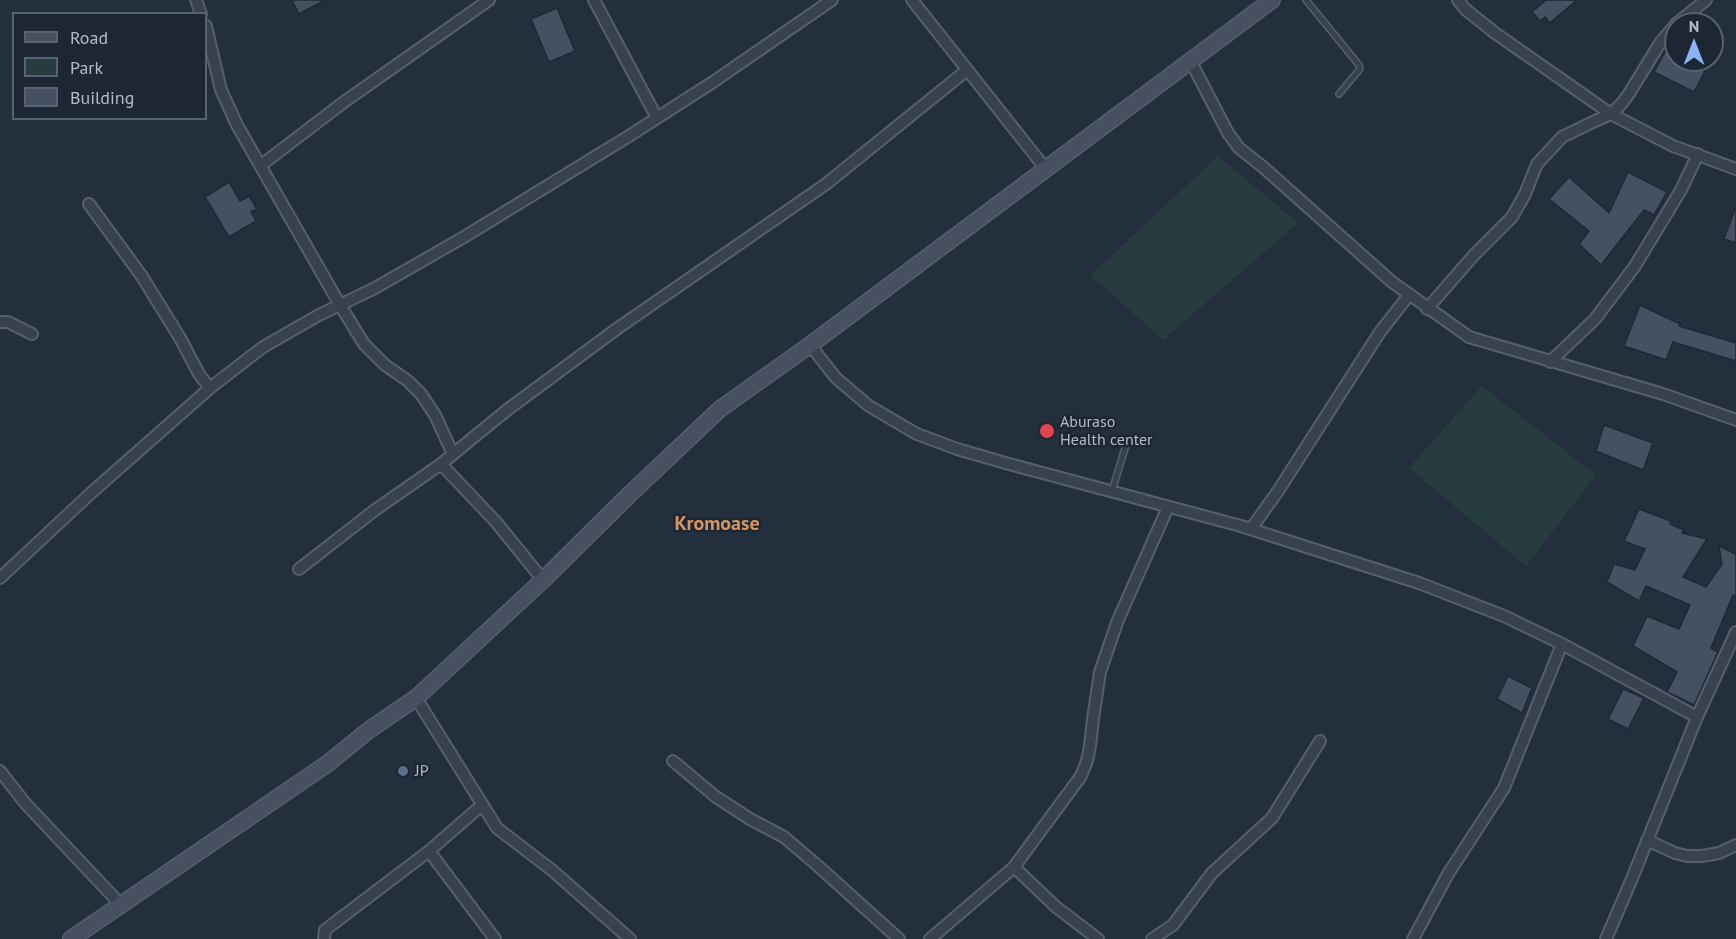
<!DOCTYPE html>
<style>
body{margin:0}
#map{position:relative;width:1736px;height:939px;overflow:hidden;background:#242f3e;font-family:"PT Sans",sans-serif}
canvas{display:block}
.legend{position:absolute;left:12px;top:12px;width:195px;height:108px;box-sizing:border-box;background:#1d2633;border:2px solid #59626f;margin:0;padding:8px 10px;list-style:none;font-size:18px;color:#b4bcc9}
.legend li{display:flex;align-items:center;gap:12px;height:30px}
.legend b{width:30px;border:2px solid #59626f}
.north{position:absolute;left:1664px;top:12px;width:60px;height:60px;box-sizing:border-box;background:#1d2633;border:2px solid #59626f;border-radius:50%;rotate:0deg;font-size:16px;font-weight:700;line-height:24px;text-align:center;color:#b4bcc9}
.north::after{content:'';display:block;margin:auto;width:21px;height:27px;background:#8ab4f8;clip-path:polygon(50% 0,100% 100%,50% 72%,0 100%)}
</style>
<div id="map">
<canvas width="1736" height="939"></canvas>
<ul class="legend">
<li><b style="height:8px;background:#465061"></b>Road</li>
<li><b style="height:16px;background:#263c3f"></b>Park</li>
<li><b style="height:16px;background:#455162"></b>Building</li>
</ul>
<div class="north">N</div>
</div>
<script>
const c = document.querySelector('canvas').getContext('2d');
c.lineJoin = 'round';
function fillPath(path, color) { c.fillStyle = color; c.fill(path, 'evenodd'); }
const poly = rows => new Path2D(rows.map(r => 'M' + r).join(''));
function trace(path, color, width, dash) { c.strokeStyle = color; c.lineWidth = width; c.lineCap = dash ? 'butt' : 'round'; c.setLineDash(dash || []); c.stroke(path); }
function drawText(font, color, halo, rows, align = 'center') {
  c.font = font + ' "PT Sans",sans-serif'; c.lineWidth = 5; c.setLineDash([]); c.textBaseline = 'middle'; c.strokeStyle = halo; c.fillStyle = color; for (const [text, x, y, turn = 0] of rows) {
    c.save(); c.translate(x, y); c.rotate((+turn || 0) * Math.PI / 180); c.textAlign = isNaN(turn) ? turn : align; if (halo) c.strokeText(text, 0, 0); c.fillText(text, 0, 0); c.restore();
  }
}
const green = poly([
 [1218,156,1298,223,1163,340,1091,275],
 [1482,386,1596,475,1526,566,1409,468]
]);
const building = poly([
 [292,0,325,0,299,14,292,0],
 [1546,0,1577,0,1550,23,1545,17,1540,21,1532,12,1546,0],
 [557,8,575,51,549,62,531,19,557,8],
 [1666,50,1676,56,1676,60,1684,60,1705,71,1694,92,1654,72,1666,50],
 [1628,172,1667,192,1654,215,1644,210,1601,265,1579,244,1589,231,1549,199,1569,177,1609,213,1628,172],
 [229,182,240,201,249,196,257,209,251,212,256,221,229,237,205,197,229,182],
 [1735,209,1736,209,1736,243,1724,239,1735,209],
 [1640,305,1680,324,1679,326,1736,343,1736,361,1673,342,1666,360,1624,346,1640,305],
 [1604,425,1653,443,1643,470,1596,451,1604,425],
 [1639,509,1671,521,1670,524,1684,530,1682,533,1707,539,1683,577,1706,587,1722,564,1719,546,1736,554,1736,598,1733,595,1711,648,1718,652,1694,705,1667,692,1677,672,1633,646,1647,616,1679,629,1690,605,1646,586,1639,601,1607,582,1614,564,1635,570,1645,549,1624,541,1639,509],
 [1508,676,1532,688,1522,713,1497,699,1508,676],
 [1623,689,1644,698,1628,729,1608,719,1623,689]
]);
const lane = poly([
 [1306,0,1359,65,1360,69,1339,94],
 [1112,491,1126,445]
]);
const street = poly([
 [196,0,201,14],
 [594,0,657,118],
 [912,0,1045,168],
 [1458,0,1465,9,1495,33,1611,114,1673,146,1736,169],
 [206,26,221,90,237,125,340,305,375,288,464,237,629,136,713,82,832,0],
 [1191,62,1228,133,1239,148,1263,167,1392,282,1469,337,1663,394,1736,420],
 [260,166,344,102,489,0],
 [89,204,141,275,180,338,199,374,210,388],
 [1427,309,1474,255,1512,217,1525,194,1537,164,1562,137,1595,121,1611,114,1623,102,1630,92,1660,43,1676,24,1706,0],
 [0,322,8,322,32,334],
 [810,345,836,378,869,406,917,434,957,449,1009,464,1241,526,1419,583,1504,616,1562,644,1697,717],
 [1550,362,1595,319,1635,266,1681,190,1698,154],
 [441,464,496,522,543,580],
 [1251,529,1278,491,1380,332,1409,295],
 [299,569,375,510,441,464,507,410,618,328,826,184,967,70],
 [0,578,91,493,210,388,263,347,319,315,340,305,364,344,385,365,408,381,421,394,435,415,453,454],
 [416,698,497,828,553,871,630,939],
 [673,761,716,797,750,819,784,837,818,866,899,939],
 [0,771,25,803,121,905],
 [1647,840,1675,853,1687,856,1702,856,1719,853,1736,845],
 [429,851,495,939],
 [1014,867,1056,907,1098,939],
 [324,939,325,930,429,851,482,805],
 [930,939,1014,867,1081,776,1087,761,1090,746,1093,719,1100,672,1118,620,1168,507],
 [1152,939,1173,925,1212,873,1272,818,1320,741],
 [1413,939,1448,874,1504,788,1562,644],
 [1606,939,1631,881,1697,717,1736,632]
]);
const secondary = poly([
 [71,939,327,764,369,730,416,698,543,580,630,494,720,409,810,345,1272,0]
]);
const markers = [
 [1047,431,8,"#e0444e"],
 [403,771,6,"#5c6f8a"]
];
const poiNames = [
 ["Aburaso",1060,422],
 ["Health center",1060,440],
 ["JP",415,771]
];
const quarterNames = [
 ["Kromoase",717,524]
];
fillPath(green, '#263c3f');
fillPath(building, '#455162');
trace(building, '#1f2835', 1.5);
trace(lane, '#565f6c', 8);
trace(street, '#565f6c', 14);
trace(secondary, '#565f6c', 18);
trace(lane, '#38414e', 5);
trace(street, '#38414e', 10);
trace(secondary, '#465061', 15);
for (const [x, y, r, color] of markers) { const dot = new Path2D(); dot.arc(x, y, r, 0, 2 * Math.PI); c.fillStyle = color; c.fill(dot); trace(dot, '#1d2633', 2); }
drawText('16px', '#b4bcc9', '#1d2633', poiNames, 'left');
drawText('bold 20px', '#d59563', '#1d2633', quarterNames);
</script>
